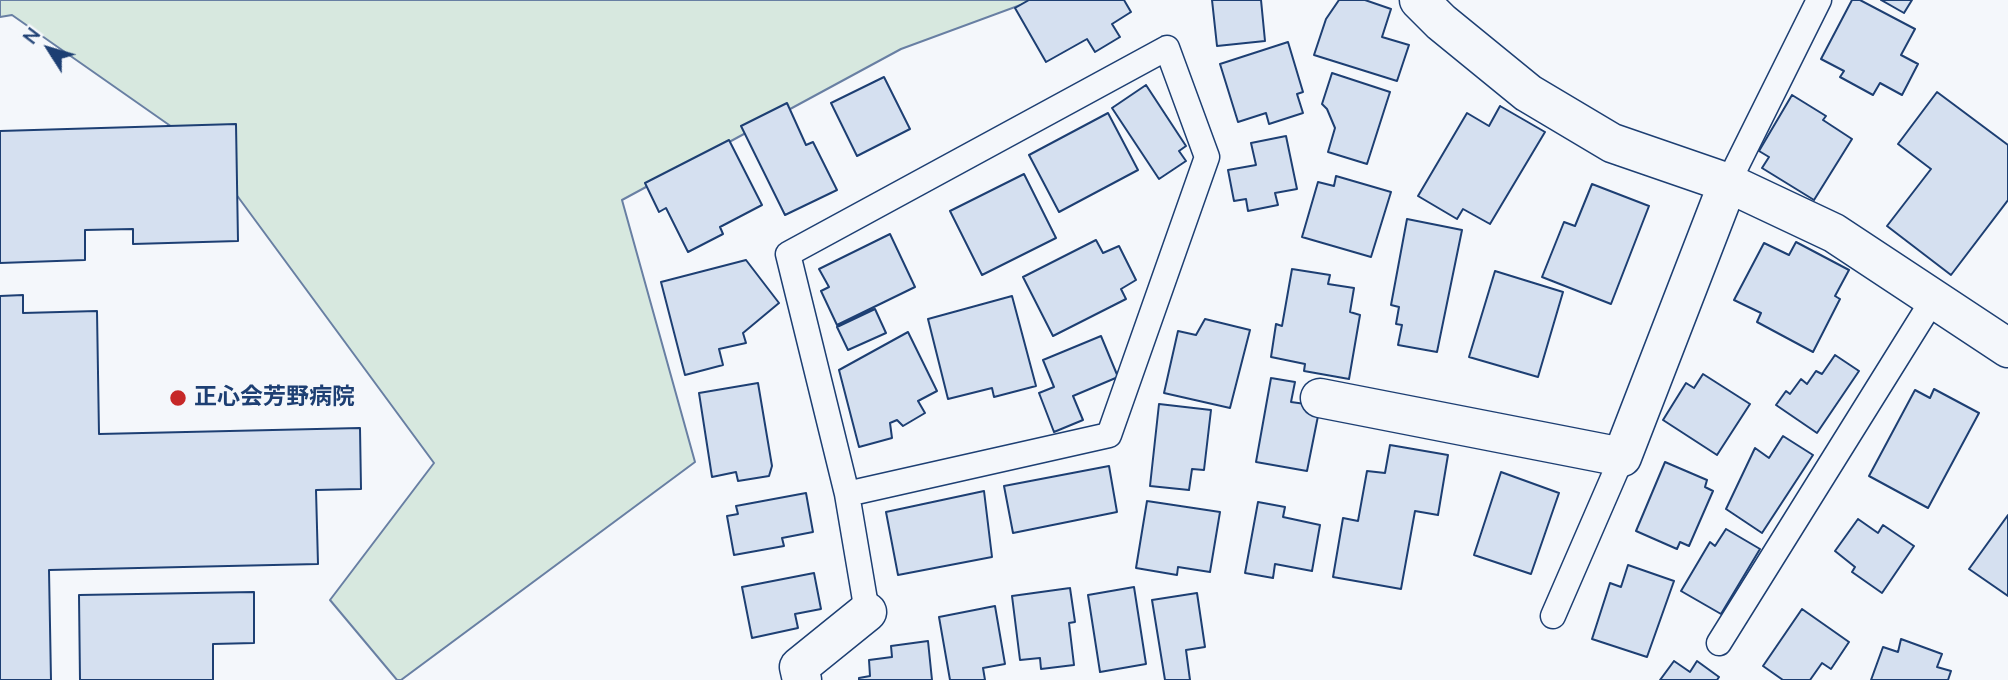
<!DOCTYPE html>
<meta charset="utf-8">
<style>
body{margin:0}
#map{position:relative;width:2008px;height:680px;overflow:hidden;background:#f4f7fb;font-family:"Nunito Sans",sans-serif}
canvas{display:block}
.north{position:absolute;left:14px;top:14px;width:70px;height:70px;-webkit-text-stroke:5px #f4f7fb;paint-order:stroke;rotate:307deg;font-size:19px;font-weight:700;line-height:28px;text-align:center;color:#1d3f73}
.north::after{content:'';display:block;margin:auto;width:24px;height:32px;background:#1d3f73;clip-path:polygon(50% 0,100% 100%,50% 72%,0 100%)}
</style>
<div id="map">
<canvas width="2008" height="680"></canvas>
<div class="north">N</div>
</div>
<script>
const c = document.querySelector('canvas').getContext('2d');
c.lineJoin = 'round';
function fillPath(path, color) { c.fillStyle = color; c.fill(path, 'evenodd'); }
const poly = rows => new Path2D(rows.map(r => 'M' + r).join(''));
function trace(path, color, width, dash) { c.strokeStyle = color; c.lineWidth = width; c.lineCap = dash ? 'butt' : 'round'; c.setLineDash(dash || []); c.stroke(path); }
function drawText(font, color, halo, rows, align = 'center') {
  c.font = font + ' "Nunito Sans","Noto Sans JP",sans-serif'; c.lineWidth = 5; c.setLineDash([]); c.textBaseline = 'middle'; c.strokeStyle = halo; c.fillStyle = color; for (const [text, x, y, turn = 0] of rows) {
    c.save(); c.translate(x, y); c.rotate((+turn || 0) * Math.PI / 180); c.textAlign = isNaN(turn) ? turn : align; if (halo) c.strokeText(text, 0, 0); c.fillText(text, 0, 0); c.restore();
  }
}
const green = poly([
 [0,0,1034,0,901,49,622,200,695,462,401,680,397,680,330,600,434,463,202,148,12,15,0,17,0,0]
]);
const building = poly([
 [1029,0,1124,0,1131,12,1112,24,1120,37,1095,52,1087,39,1046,62,1015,8,1029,0],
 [1212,0,1261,0,1265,41,1217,46,1212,0],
 [1339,0,1365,0,1391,9,1382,37,1409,45,1397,81,1314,55,1326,19,1339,0],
 [1852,0,1860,0,1915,29,1901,55,1918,64,1902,95,1880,83,1873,95,1840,77,1844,71,1821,59,1852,0],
 [1881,0,1912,0,1904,13,1881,0],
 [1288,42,1303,92,1297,94,1303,113,1269,124,1266,113,1238,122,1220,64,1288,42],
 [1332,73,1390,92,1367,164,1328,152,1335,128,1327,109,1322,104,1332,73],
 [884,77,910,129,857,156,831,103,884,77],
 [1146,85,1186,146,1179,151,1186,161,1159,179,1112,108,1146,85],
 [1937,92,2008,145,2008,200,1951,275,1887,226,1931,169,1898,144,1937,92],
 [1792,95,1826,116,1823,120,1852,139,1814,200,1762,168,1769,157,1759,151,1792,95],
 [787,103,806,145,813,142,837,190,785,215,741,126,787,103],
 [1500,106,1545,132,1490,224,1463,209,1457,219,1418,196,1467,113,1489,126,1500,106],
 [1108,113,1138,170,1059,212,1029,155,1108,113],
 [236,124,238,241,133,244,133,229,85,230,85,260,0,263,0,131,236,124],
 [1286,136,1297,189,1275,193,1278,205,1248,211,1246,199,1234,201,1228,170,1256,165,1251,143,1286,136],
 [729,140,762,205,720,227,723,234,688,252,666,208,659,212,645,183,729,140],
 [1024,174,1056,238,982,275,950,211,1024,174],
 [1336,176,1391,192,1371,257,1302,237,1318,182,1334,186,1336,176],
 [1592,184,1649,206,1611,304,1542,277,1564,222,1575,226,1592,184],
 [1407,219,1462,230,1437,352,1398,345,1402,325,1396,324,1399,307,1391,305,1407,219],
 [890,234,915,287,837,325,821,291,829,287,819,269,890,234],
 [1096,240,1103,253,1119,246,1136,280,1121,289,1126,299,1053,336,1023,277,1096,240],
 [1796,242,1849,270,1835,296,1840,299,1813,352,1757,322,1761,313,1734,300,1764,243,1789,255,1796,242],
 [746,260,779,303,743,333,746,343,719,349,723,365,685,375,661,282,746,260],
 [1292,269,1330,275,1328,284,1354,288,1350,312,1360,315,1349,379,1304,371,1305,364,1271,357,1276,324,1282,326,1292,269],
 [1495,271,1563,292,1538,377,1469,357,1495,271],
 [23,295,23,313,97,311,99,434,360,428,361,489,316,490,318,564,49,570,51,680,0,680,0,296,23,295],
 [1012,296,1036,386,994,397,992,388,948,399,928,319,1012,296],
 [875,309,886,333,848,350,837,327,875,309],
 [1205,319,1250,330,1230,408,1164,393,1178,331,1196,335,1205,319],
 [908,332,937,391,918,401,925,413,903,426,897,420,890,423,892,438,859,447,839,370,908,332],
 [1101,336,1118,377,1073,396,1083,420,1054,432,1039,393,1054,387,1043,360,1101,336],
 [1835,355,1859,371,1817,433,1776,405,1786,391,1790,394,1801,379,1807,384,1816,371,1822,374,1835,355],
 [1703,374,1750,404,1717,455,1663,420,1686,383,1694,388,1703,374],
 [1271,378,1295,382,1291,402,1320,406,1307,471,1256,462,1271,378],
 [758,383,772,466,769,476,738,481,736,472,712,477,699,393,758,383],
 [1934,389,1979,413,1928,508,1869,476,1915,390,1930,398,1934,389],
 [1159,404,1211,410,1204,470,1192,469,1189,490,1150,486,1159,404],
 [1783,436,1813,455,1762,533,1726,509,1755,448,1769,458,1783,436],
 [1390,445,1448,455,1438,515,1415,511,1401,589,1333,577,1343,518,1358,521,1367,471,1385,473,1390,445],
 [1665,462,1707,480,1705,487,1713,491,1689,546,1680,542,1677,549,1636,531,1665,462],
 [1109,466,1117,512,1013,533,1004,486,1109,466],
 [1501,472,1559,493,1531,574,1474,555,1501,472],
 [984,491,992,557,898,575,886,512,984,491],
 [806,493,813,532,782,538,784,546,734,555,727,516,738,514,736,506,806,493],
 [1147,501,1220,512,1210,572,1178,567,1177,575,1136,568,1147,501],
 [1258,502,1285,507,1283,517,1320,525,1312,571,1275,564,1273,578,1245,573,1258,502],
 [2008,515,2008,596,1969,569,2008,515],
 [1858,519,1878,533,1883,525,1914,546,1882,593,1852,572,1855,567,1835,551,1858,519],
 [1726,529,1760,549,1721,614,1681,591,1710,542,1715,546,1726,529],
 [1628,565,1674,581,1647,657,1592,639,1610,583,1621,587,1628,565],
 [814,573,821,609,795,614,798,628,752,638,742,587,814,573],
 [1134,587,1146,664,1100,672,1088,595,1134,587],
 [1070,588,1075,622,1069,623,1074,665,1041,669,1040,658,1020,660,1012,596,1070,588],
 [254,592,254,643,213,644,213,680,80,680,79,595,254,592],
 [1197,593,1205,647,1186,650,1190,680,1165,680,1152,600,1197,593],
 [995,606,1005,664,983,668,985,680,950,680,939,617,995,606],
 [1802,609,1849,642,1831,669,1822,663,1810,680,1783,680,1763,666,1802,609],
 [1901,639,1942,654,1937,667,1951,671,1948,680,1871,680,1883,647,1898,652,1901,639],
 [928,641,932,680,859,680,859,678,870,676,869,660,892,657,891,646,928,641],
 [1674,661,1690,672,1697,661,1719,677,1717,680,1660,680,1674,661]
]);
const service = poly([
 [1728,183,1819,0],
 [847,494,1109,435,1207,157,1167,48,788,254,847,494,867,612],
 [1553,616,1622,457],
 [1719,643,1934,298]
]);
const minor = poly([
 [1419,0,1441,22,1528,93,1612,143,1728,183,1834,233,2008,348],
 [1320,398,1622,457,1728,183],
 [802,680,799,667,867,612]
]);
const markers = [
 [178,398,9,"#c62828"]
];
const poiNames = [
 ["正心会芳野病院",194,398]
];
fillPath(green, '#d7e8df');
trace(green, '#687fa3', 2);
fillPath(building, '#d5e0f0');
trace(building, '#1d3f73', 2);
trace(service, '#1d3f73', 27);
trace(minor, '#1d3f73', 41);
trace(service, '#f4f7fb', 24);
trace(minor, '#f4f7fb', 38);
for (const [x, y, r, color] of markers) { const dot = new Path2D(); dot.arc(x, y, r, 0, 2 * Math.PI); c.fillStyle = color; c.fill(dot); trace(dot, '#f4f7fb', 2.5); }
drawText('bold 23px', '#1d3f73', '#f4f7fb', poiNames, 'left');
</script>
